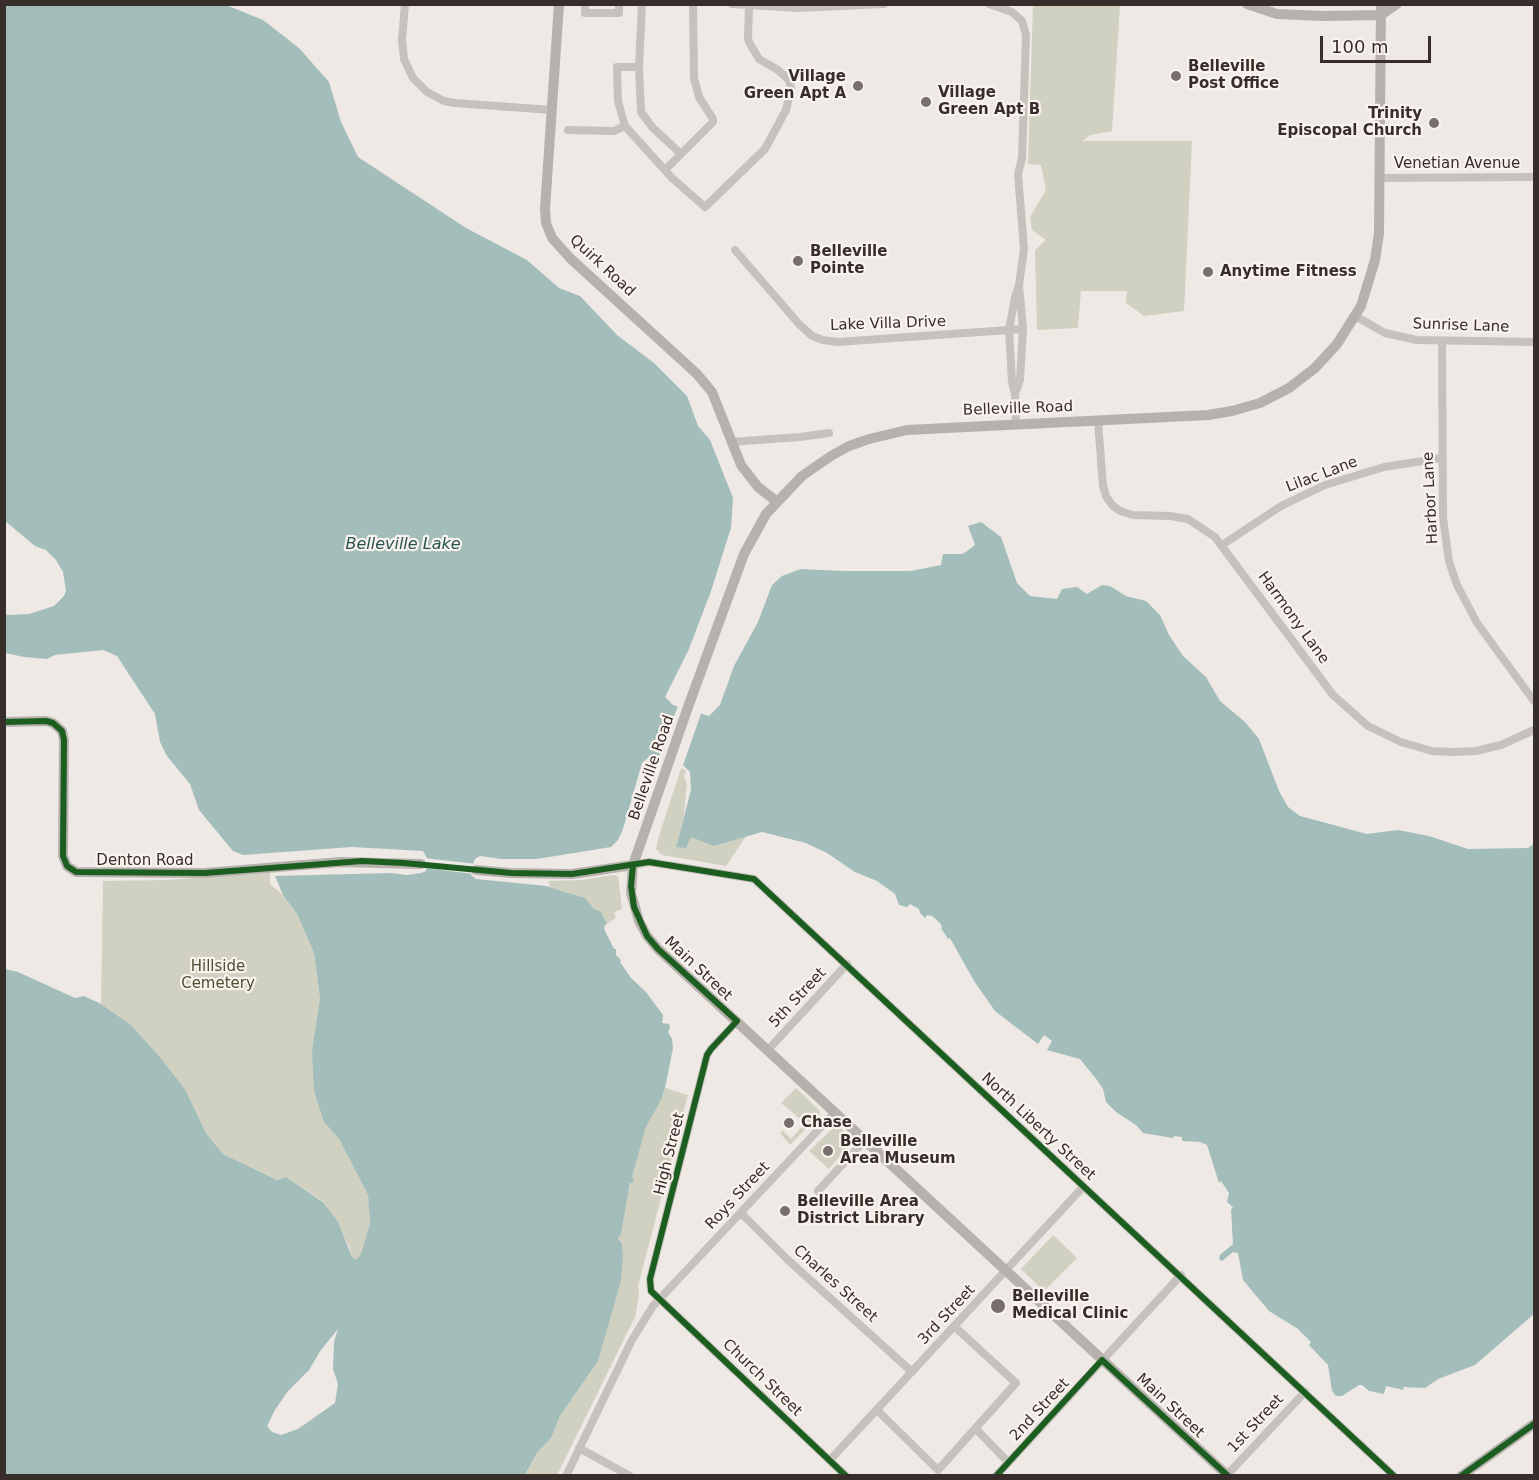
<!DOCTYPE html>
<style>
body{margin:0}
#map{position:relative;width:1539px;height:1480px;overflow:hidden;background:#eee9e4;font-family:"DejaVu Sans",sans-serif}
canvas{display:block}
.frame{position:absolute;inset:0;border:6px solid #372e2b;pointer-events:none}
.scale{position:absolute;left:1320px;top:36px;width:111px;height:27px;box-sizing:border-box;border:3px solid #372e2b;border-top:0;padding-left:8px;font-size:18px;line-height:21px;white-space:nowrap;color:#372e2b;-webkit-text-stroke:4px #f9f2ed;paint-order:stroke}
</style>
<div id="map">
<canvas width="1539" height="1480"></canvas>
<div class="frame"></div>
<div class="scale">100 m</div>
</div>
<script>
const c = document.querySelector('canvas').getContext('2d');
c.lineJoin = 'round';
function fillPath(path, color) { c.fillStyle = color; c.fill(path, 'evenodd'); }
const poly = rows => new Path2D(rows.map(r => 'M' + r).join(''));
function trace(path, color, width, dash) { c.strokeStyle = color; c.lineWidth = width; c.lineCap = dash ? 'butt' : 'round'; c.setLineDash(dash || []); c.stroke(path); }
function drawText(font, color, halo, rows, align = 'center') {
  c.font = font + ' "DejaVu Sans",sans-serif'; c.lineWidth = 4.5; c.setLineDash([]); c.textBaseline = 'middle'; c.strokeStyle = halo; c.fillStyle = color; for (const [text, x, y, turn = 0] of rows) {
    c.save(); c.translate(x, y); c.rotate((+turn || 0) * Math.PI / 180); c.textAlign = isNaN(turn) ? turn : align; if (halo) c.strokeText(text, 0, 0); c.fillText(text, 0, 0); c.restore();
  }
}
const green = poly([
 [1033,5,1120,5,1112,131,1091,135,1082,141,1192,141,1184,311,1144,316,1126,303,1127,291,1081,291,1078,328,1037,330,1035,250,1046,240,1032,230,1030,217,1046,190,1041,165,1028,164],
 [681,768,686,770,684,777,687,783,684,814,676,847,690,837,747,835,726,866,662,855,656,849,658,839],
 [270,873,270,884,283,895,297,914,314,953,320,999,312,1049,324,1122,339,1139,368,1195,370,1222,361,1255,356,1260,352,1258,349,1246,323,1201,286,1177,277,1180,223,1154,206,1133,185,1089,160,1057,131,1025,101,1004,103,881,167,880],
 [613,875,618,876,622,909,614,912,616,918,607,924,601,912,596,911,582,897,550,887,548,881,583,880],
 [665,1088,688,1095,638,1286,639,1294,635,1317,557,1475,525,1476,537,1453,551,1438,560,1416,598,1361,619,1287,623,1256,622,1243,618,1239,621,1234,630,1183,633,1183,634,1178,632,1177,646,1126,661,1100],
 [796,1088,819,1110,820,1114,790,1145,780,1133,783,1130,791,1139,805,1123,781,1103],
 [837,1124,853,1141,829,1169,809,1151],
 [1053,1235,1077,1258,1044,1291,1021,1269]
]);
const water = poly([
 [5,5,226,5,263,20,299,48,329,82,341,122,358,157,466,228,527,260,559,288,580,296,617,335,654,363,687,396,698,426,710,440,733,498,731,528,711,591,689,649,665,697,673,705,709,716,720,705,734,666,758,622,772,585,782,576,801,569,844,571,911,571,941,565,943,554,963,554,975,545,968,526,981,522,1001,537,1017,583,1030,596,1057,599,1062,589,1077,587,1087,594,1102,585,1110,586,1126,596,1146,601,1160,615,1169,635,1183,656,1206,677,1220,701,1245,722,1259,739,1279,791,1288,807,1300,816,1367,834,1398,830,1429,836,1468,849,1528,848,1534,844,1534,1314,1475,1365,1438,1379,1425,1388,1403,1387,1404,1390,1386,1386,1384,1394,1369,1391,1362,1385,1359,1385,1342,1396,1336,1396,1332,1391,1328,1365,1309,1345,1311,1342,1298,1329,1269,1311,1243,1280,1238,1253,1233,1252,1222,1261,1219,1259,1220,1255,1233,1244,1231,1210,1233,1207,1227,1202,1229,1193,1221,1181,1219,1183,1207,1145,1200,1142,1182,1141,1182,1137,1174,1136,1173,1138,1143,1133,1136,1125,1116,1112,1106,1102,1103,1089,1097,1080,1080,1059,1047,1050,1052,1041,1044,1035,1038,1044,995,1011,974,981,950,938,948,939,941,928,942,927,940,923,932,916,927,915,925,918,920,913,919,909,910,904,907,907,899,905,895,894,877,881,855,872,827,853,806,843,762,832,714,846,691,837,686,848,676,847,691,790,690,772,683,765,649,757,642,763,623,829,618,840,611,847,537,859,501,859,480,856,475,859,473,864,471,875,476,879,546,886,585,898,594,909,601,912,607,924,604,926,605,931,614,949,616,949,616,955,621,960,620,962,631,978,646,992,663,1015,662,1023,669,1024,670,1028,668,1032,672,1039,673,1048,665,1088,661,1100,646,1127,632,1177,634,1178,633,1183,630,1183,621,1234,618,1239,622,1243,623,1256,621,1281,598,1361,560,1416,551,1438,537,1453,525,1475,5,1475,5,969,18,972,75,998,84,996,101,1004,131,1025,160,1057,185,1089,206,1133,223,1154,277,1180,286,1177,323,1202,338,1222,352,1257,356,1260,361,1254,370,1223,368,1195,339,1139,324,1122,314,1091,312,1049,320,999,314,953,297,914,283,895,275,876,391,873,407,875,421,873,426,871,427,858,423,851,352,847,243,855,233,851,199,810,190,784,167,756,160,742,155,714,117,656,103,650,55,655,47,659,24,657,5,653,4,614,10,615,29,614,54,606,64,596,66,591,63,572,56,560,46,550,35,546,5,521],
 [338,1329,334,1342,333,1369,338,1384,335,1403,298,1429,281,1435,272,1432,267,1426,275,1410,288,1391,309,1370,321,1350]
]);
const pier = poly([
 [679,703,702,711,682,768,657,761],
 [424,858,476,864,474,874,424,868]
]);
const street = poly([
 [405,4,402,40,404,59,413,78,427,92,444,101,455,103,552,110],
 [585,4,585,13,619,13,619,4],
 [642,4,639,67,641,112,653,128,680,153],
 [732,4,798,8,884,4],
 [989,4,1012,12,1022,21,1026,35,1022,158,1018,174,1024,249,1019,285],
 [639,67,617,67,618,101,625,126,672,178,705,207,765,149,786,110,789,98,791,88,789,80,778,70,759,59,750,44,748,39,749,7],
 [568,130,614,131,625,126],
 [665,170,713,122,713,119,699,97,694,78,693,4],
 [1380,178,1534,177],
 [735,250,799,324,812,336,823,340,837,342,1023,329],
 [1355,316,1385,333,1417,340,1534,342],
 [1442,341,1443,518,1449,561,1457,585,1477,623,1534,701],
 [1015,394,1020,380,1023,329,1019,285,1015,297,1009,330,1012,382,1015,394,1016,425],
 [1098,421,1103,486,1106,496,1112,505,1120,511,1133,515,1170,516,1188,519,1215,537,1333,695,1368,726,1401,742,1432,751,1454,752,1476,751,1501,745,1534,730],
 [731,442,800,437,829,433],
 [1222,545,1281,506,1325,485,1384,467,1442,458],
 [633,865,649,862,754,879,1394,1476],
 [737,1021,711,1049,707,1055,650,1279,651,1291,846,1476],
 [768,1050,847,964],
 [818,1191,865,1140],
 [741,1213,788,1260,912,1372],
 [877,1410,938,1470,1016,1383,955,1327],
 [976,1429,1008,1462],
 [579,1448,630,1476],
 [830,1460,1083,1187],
 [1227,1475,1305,1392],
 [566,1476,632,1340,653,1306,835,1112],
 [996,1476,1181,1275]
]);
const secondary = poly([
 [559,4,545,209,546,223,552,238,571,259,697,374,712,392,741,465,758,487,776,501],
 [1247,4,1277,14,1323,16,1381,15,1397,4],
 [4,722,46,721,53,723,62,731,64,740,63,856,67,866,76,872,205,873,340,862,421,864],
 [476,870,511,873,572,874,633,865],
 [1228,1476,658,949,647,936,639,921,631,893,632,878,633,865,688,707,744,554,766,514,802,476,831,456,849,446,869,439,907,430,1208,415,1232,411,1260,403,1289,388,1315,368,1337,344,1361,306,1375,260,1379,233,1381,4],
 [1461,1476,1534,1424]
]);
const cycleway = poly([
 [4,722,46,721,53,723,62,731,64,740,63,856,67,866,76,872,205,873,362,861,404,863,511,873,572,874,649,862,754,879,1394,1476],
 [633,865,631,886,634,907,647,936,658,949,737,1021,711,1049,707,1055,650,1279,651,1291,846,1476],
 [996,1476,1102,1360,1228,1476],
 [1461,1476,1534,1424]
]);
const markers = [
 [1176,76,6,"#776f6c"],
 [858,86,6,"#776f6c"],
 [926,102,6,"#776f6c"],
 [1434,123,6,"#776f6c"],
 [798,261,6,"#776f6c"],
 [1208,272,6,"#776f6c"],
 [789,1123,6,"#776f6c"],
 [828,1151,6,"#776f6c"],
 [785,1211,6,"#776f6c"],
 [998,1306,8,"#776f6c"]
];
const poiNames = [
 ["Belleville",1188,67],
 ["Post Office",1188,84],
 ["Village",846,77,"right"],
 ["Green Apt A",846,94,"right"],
 ["Village",938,93],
 ["Green Apt B",938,110],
 ["Trinity",1422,114,"right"],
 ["Episcopal Church",1422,131,"right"],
 ["Belleville",810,252],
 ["Pointe",810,269],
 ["Anytime Fitness",1220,272],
 ["Chase",801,1123],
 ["Belleville",840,1142],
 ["Area Museum",840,1159],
 ["Belleville Area",797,1202],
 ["District Library",797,1219],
 ["Belleville",1012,1297],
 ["Medical Clinic",1012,1314]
];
const streetNames = [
 ["Venetian Avenue",1457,164],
 ["Quirk Road",602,266,43],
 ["Lake Villa Drive",888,324,-2],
 ["Sunrise Lane",1461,326,2],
 ["Belleville Road",1018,409,-2],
 ["Lilac Lane",1322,475,-21],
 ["Harbor Lane",1431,498,-93],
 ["Harmony Lane",1293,618,54],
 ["Belleville Road",652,768,-71],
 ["Denton Road",145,861],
 ["Main Street",698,969,43],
 ["5th Street",798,998,-47],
 ["North Liberty Street",1038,1127,43],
 ["High Street",670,1154,-76],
 ["Roys Street",738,1196,-47],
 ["Charles Street",835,1284,42],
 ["3rd Street",947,1315,-47],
 ["Church Street",762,1378,44],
 ["Main Street",1170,1406,43],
 ["2nd Street",1040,1410,-47],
 ["1st Street",1256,1424,-47]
];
const parkNames = [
 ["Hillside",218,967],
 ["Cemetery",218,984]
];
const waterNames = [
 ["Belleville Lake",403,545]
];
fillPath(green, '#d0d1c0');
fillPath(water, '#a3bdbb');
fillPath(pier, '#eee9e4');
trace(street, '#c7c1bd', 8);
trace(secondary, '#b7b1ae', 10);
trace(cycleway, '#1b5e20', 6);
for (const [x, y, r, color] of markers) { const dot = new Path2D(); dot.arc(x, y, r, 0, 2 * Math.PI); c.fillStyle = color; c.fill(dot); trace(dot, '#f9f2ed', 2); }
drawText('bold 15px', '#372e2b', '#f9f2ed', poiNames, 'left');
drawText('15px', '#372e2b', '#f9f2ed', streetNames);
drawText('15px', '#495332', '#f9f2ed', parkNames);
drawText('italic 16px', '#265453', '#f9f2ed', waterNames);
</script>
